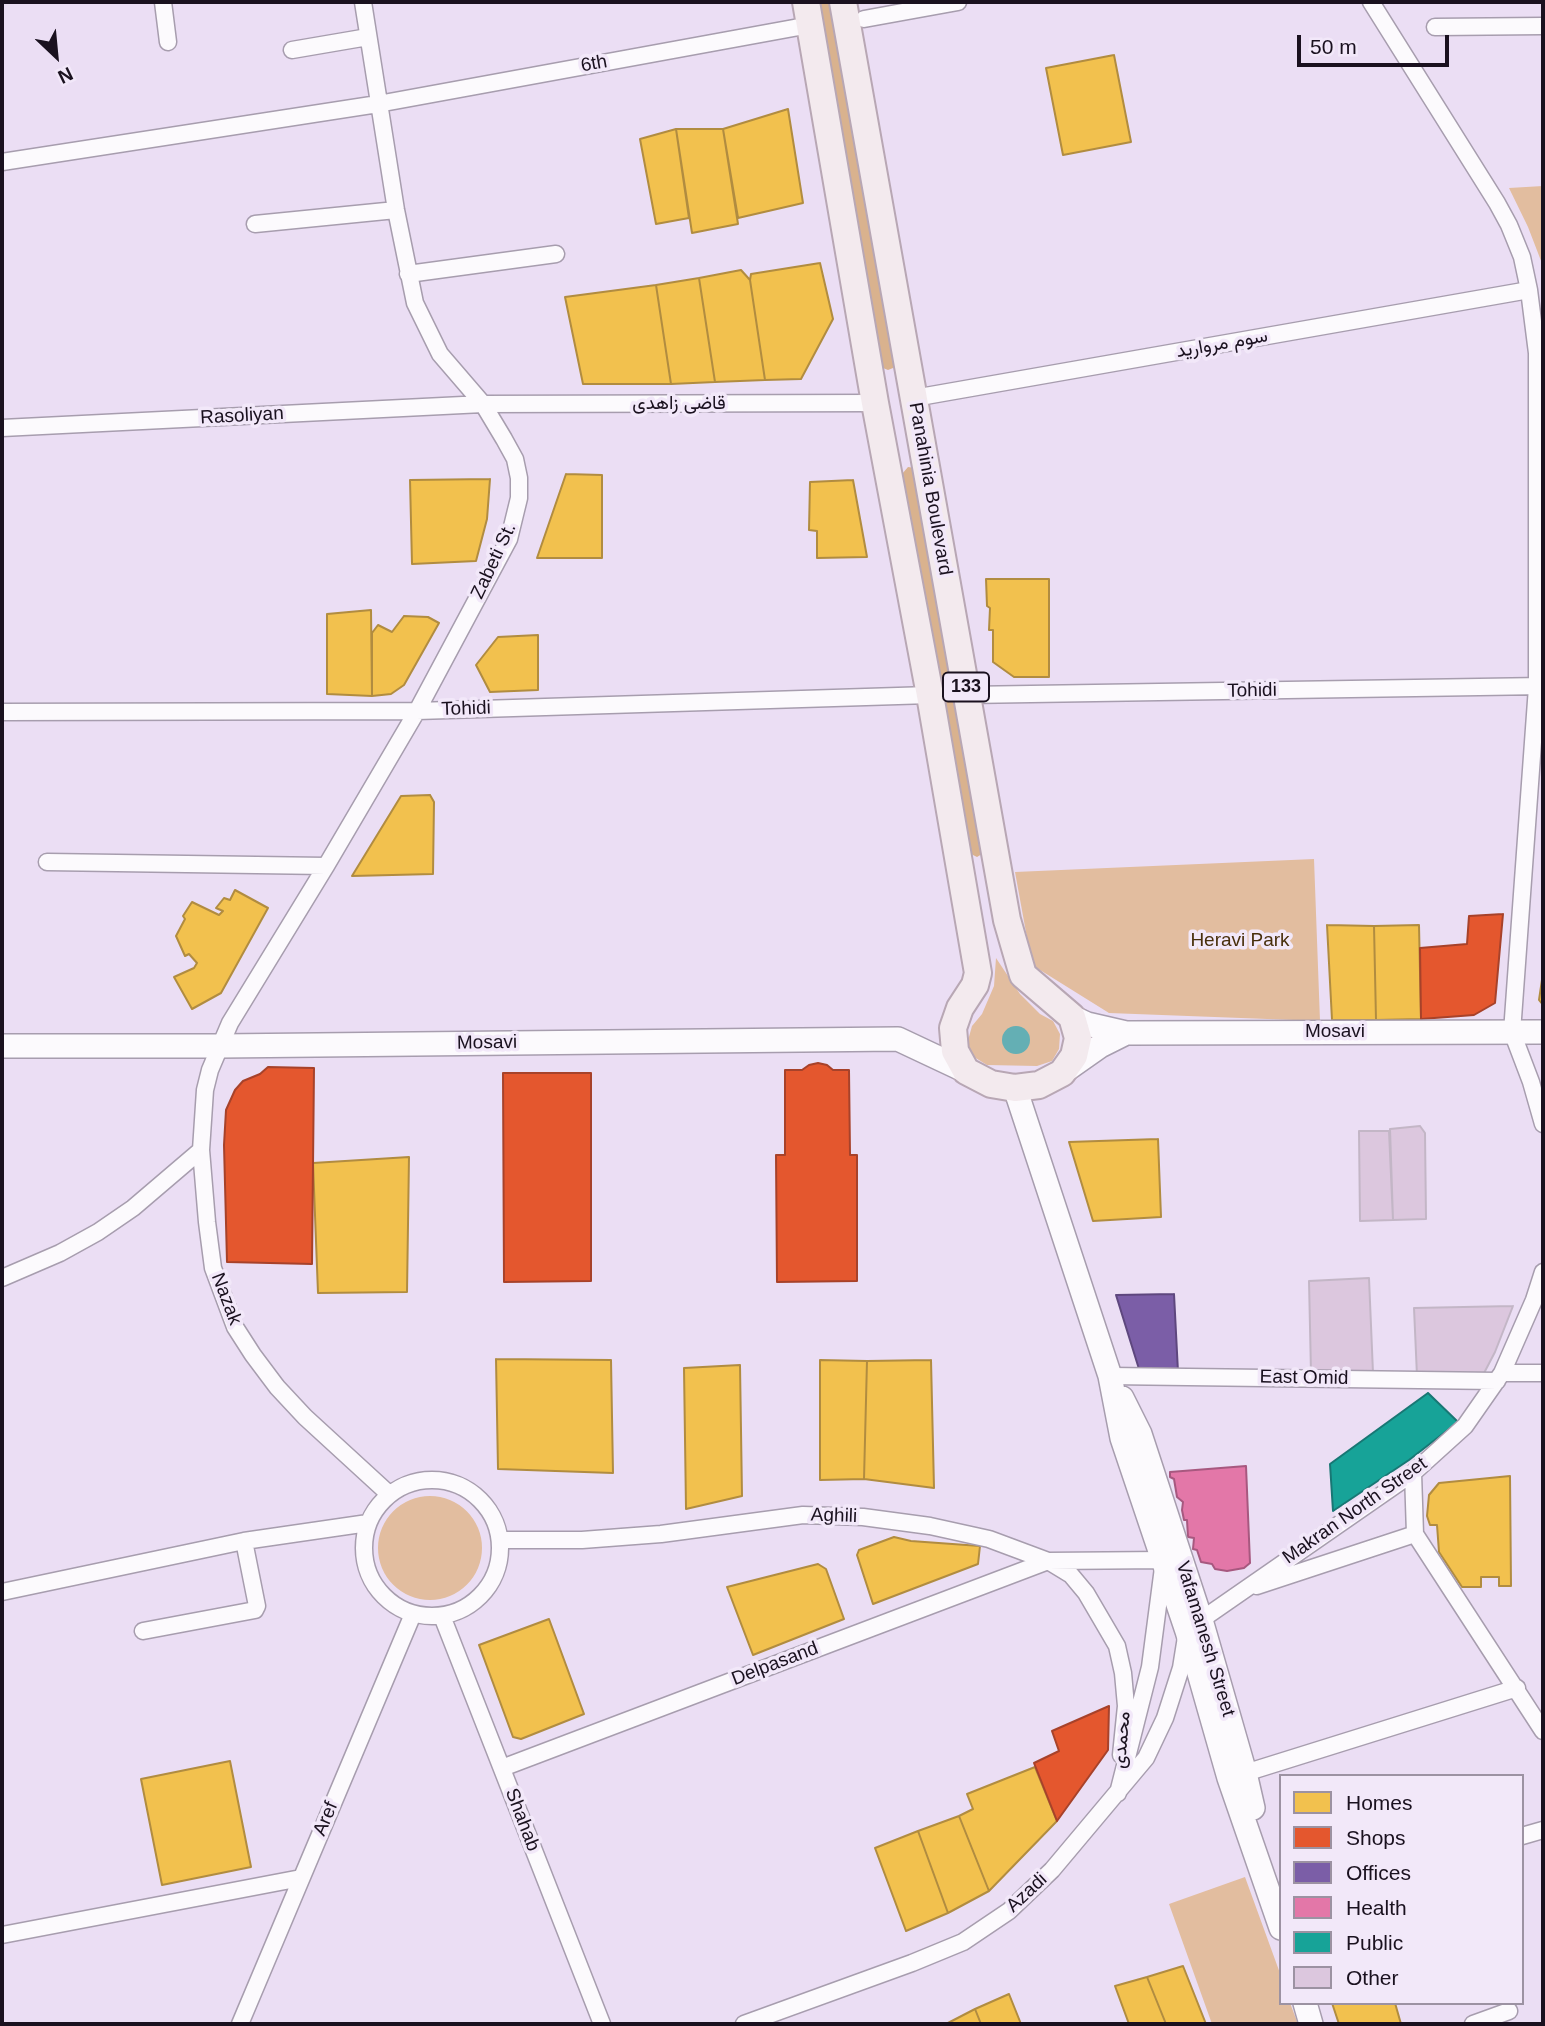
<!DOCTYPE html>
<html>
<head>
<meta charset="utf-8">
<style>
  body { margin:0 }
  #map { position:relative; width:1545px; height:2026px; overflow:hidden; background:#ebdef4; font-family:Arial,sans-serif }
  canvas { display:block }
  .frame { position:absolute; inset:0; border:4px solid #1a111f; pointer-events:none }
  .legend { position:absolute; left:1279px; top:1774px; width:245px; height:231px; box-sizing:border-box; background:#f2e8f9; border:2px solid #9c92a2; margin:0; padding:9px 12px; list-style:none; font-size:21px; color:#1a111f }
  .legend li { display:flex; align-items:center; gap:14px; height:35px }
  .legend b { width:35px; border:2px solid #9c92a2 }
  .north { position:absolute; left:21px; top:21px; width:70px; height:70px; -webkit-text-stroke:5px #f2e8f9; paint-order:stroke; rotate:154deg; font-size:19px; font-weight:700; line-height:28px; text-align:center; color:#1a111f }
  .north::after { content:''; display:block; margin:auto; width:24px; height:32px; background:#1a111f; clip-path:polygon(50% 0,100% 100%,50% 72%,0 100%) }
  .scale { position:absolute; left:1297px; top:35px; width:152px; height:32px; box-sizing:border-box; border:4px solid #1a111f; border-top:0; padding-left:9px; font-size:21px; line-height:24px; white-space:nowrap; color:#1a111f; -webkit-text-stroke:5px #f2e8f9; paint-order:stroke }
</style>
</head>
<body>
<div id="map">
<canvas width="1545" height="2026"></canvas>
<div class="frame"></div>
<ul class="legend">
<li><b style="height:19px;background:#f2c14e"></b>Homes</li>
<li><b style="height:19px;background:#e4572e"></b>Shops</li>
<li><b style="height:19px;background:#7b5ea7"></b>Offices</li>
<li><b style="height:19px;background:#e377a8"></b>Health</li>
<li><b style="height:19px;background:#17a398"></b>Public</li>
<li><b style="height:19px;background:#dcc7de"></b>Other</li>
</ul>
<div class="north">N</div>
<div class="scale">50 m</div>
</div>
<script>
const c = document.querySelector('canvas').getContext('2d');
c.lineJoin = 'round';
function fillPath(path, color) { c.fillStyle = color; c.fill(path, 'evenodd'); }
const poly = rows => new Path2D(rows.map(r => 'M' + r).join(''));
function stroke(path, color, width, dash) { c.strokeStyle = color; c.lineWidth = width; c.lineCap = dash ? 'butt' : 'round'; c.setLineDash(dash || []); c.stroke(path); }
function drawText(font, color, halo, rows, align = 'center') {
  c.font = font + ' Arial,Vazirmatn,sans-serif'; c.lineWidth = 7; c.setLineDash([]); c.textBaseline = 'middle'; c.strokeStyle = halo; c.fillStyle = color; for (const [text, x, y, turn = 0] of rows) {
    c.save(); c.translate(x, y); c.rotate((+turn || 0) * Math.PI / 180); c.textAlign = isNaN(turn) ? turn : align; if (halo) c.strokeText(text, 0, 0); c.fillText(text, 0, 0); c.restore();
  }
}
const green = poly([
  [1543,186,1543,266,1528,227,1509,188],
  [1314,859,1320,1021,1109,1013,1032,965,1015,872],
  [996,958,1020,994,1040,1014,1053,1021,1060,1034,1059,1049,1052,1061,1037,1066,987,1065,974,1057,967,1044,972,1026,982,1014,994,986],
  '378 1548a52 52 0 1 1 104 0a52 52 0 1 1-104 0Z',
  [1245,1877,1281,1976,1281,2003,1290,2003,1298,2024,1212,2024,1169,1904]
]);
const forest = poly([
  [819,2,830,2,894,363,893,368,888,370,883,368],
  [908,467,915,468,982,854,977,857,969,853,941,699,902,474]
]);
const water = poly([
  '1002 1040a14 14 0 1 1 28 0a14 14 0 1 1-28 0Z'
]);
const homes = poly([
  [1114,55,1131,142,1063,155,1046,68,1114,55],
  [788,109,803,203,738,218,723,129,788,109],
  [676,129,723,129,738,224,692,233,676,129],
  [676,129,689,218,656,224,640,139,676,129],
  [820,263,833,319,801,379,765,380,750,280,751,274,820,263],
  [741,270,750,280,765,380,715,382,699,278,741,270],
  [699,278,715,382,671,384,656,285,699,278],
  [656,285,671,384,583,384,565,297,656,285],
  [566,474,602,475,602,558,537,558,566,474],
  [490,479,487,519,476,561,412,564,410,480,490,479],
  [853,480,867,557,817,558,817,531,809,530,810,482,853,480],
  [986,579,1049,579,1049,677,1014,677,993,662,993,630,989,630,990,608,987,606,986,579],
  [371,610,372,696,327,694,327,614,371,610],
  [404,616,428,617,439,623,404,685,391,694,372,696,372,633,378,625,392,632,404,616],
  [538,635,538,690,490,692,476,665,498,637,538,635],
  [430,795,434,802,433,874,352,876,401,796,430,795],
  [235,890,268,908,221,993,192,1009,174,977,194,968,197,963,189,954,185,956,176,936,185,919,183,916,192,902,219,915,223,911,216,908,224,898,230,900,235,890],
  [1327,925,1374,926,1376,1020,1332,1020,1327,925],
  [1419,925,1421,1019,1376,1020,1374,926,1419,925],
  [1543,973,1543,1005,1539,1000,1543,973],
  [1158,1139,1161,1217,1093,1221,1069,1142,1158,1139],
  [409,1157,407,1292,318,1293,313,1163,409,1157],
  [496,1359,611,1360,613,1473,498,1469,496,1359],
  [820,1360,867,1361,864,1479,820,1480,820,1360],
  [931,1360,934,1488,864,1479,867,1361,931,1360],
  [740,1365,742,1496,686,1509,684,1368,740,1365],
  [1510,1476,1511,1586,1499,1586,1499,1577,1481,1577,1481,1587,1462,1587,1439,1552,1437,1525,1430,1525,1427,1516,1429,1495,1439,1483,1510,1476],
  [894,1537,911,1541,980,1546,978,1564,873,1604,857,1555,859,1550,894,1537],
  [818,1564,826,1569,844,1619,753,1655,727,1587,818,1564],
  [549,1619,584,1714,521,1739,513,1737,479,1645,549,1619],
  [230,1761,251,1867,162,1885,141,1779,230,1761],
  [1035,1767,1057,1821,989,1891,959,1816,973,1809,967,1794,1035,1767],
  [959,1816,989,1891,948,1913,918,1831,959,1816],
  [918,1831,948,1913,906,1931,875,1848,918,1831],
  [1183,1966,1206,2024,1166,2024,1147,1977,1183,1966],
  [1147,1977,1166,2024,1129,2024,1115,1986,1147,1977],
  [1009,1994,1021,2024,981,2024,975,2009,1009,1994],
  [1332,2003,1395,2003,1401,2024,1339,2024,1332,2003],
  [975,2009,981,2024,946,2024,975,2009]
]);
const shops = poly([
  [1503,914,1495,1003,1474,1015,1421,1019,1420,948,1467,944,1469,916,1503,914],
  [818,1063,827,1065,833,1070,849,1070,850,1155,857,1155,857,1281,777,1282,776,1155,785,1155,785,1070,802,1070,809,1065,818,1063],
  [268,1067,314,1068,312,1264,227,1262,224,1145,226,1110,235,1090,243,1081,260,1074,268,1067],
  [503,1073,591,1073,591,1281,504,1282,503,1073],
  [1109,1706,1108,1750,1057,1821,1034,1763,1059,1751,1052,1731,1109,1706]
]);
const offices = poly([
  [1174,1294,1178,1372,1139,1369,1116,1295,1174,1294]
]);
const health = poly([
  [1246,1466,1250,1563,1244,1568,1227,1571,1215,1569,1212,1564,1201,1562,1197,1550,1193,1549,1194,1538,1188,1537,1187,1520,1184,1520,1182,1510,1183,1502,1177,1497,1174,1479,1170,1477,1170,1472,1246,1466]
]);
const public = poly([
  [1428,1393,1458,1422,1409,1460,1333,1511,1330,1464,1428,1393]
]);
const building = poly([
  [1420,1126,1425,1133,1426,1219,1393,1220,1390,1129,1420,1126],
  [1359,1131,1389,1131,1393,1220,1360,1221,1359,1131],
  [1369,1278,1373,1373,1311,1373,1309,1281,1369,1278],
  [1513,1306,1495,1352,1483,1375,1417,1376,1414,1308,1513,1306]
]);
const street = poly([
  [163,2,168,42],
  [363,2,396,210,415,303,440,354,483,404,504,439,515,459,519,478,519,498,509,539,417,711,326,866,230,1023,210,1070,205,1090,201,1150,207,1222,213,1268,235,1327,253,1355,277,1387,305,1417,389,1494],
  [1371,2,1497,203,1509,225,1522,257,1529,290,1537,353,1537,687,1512,1032,1531,1082,1543,1124],
  [864,19,958,2],
  [1435,27,1543,26],
  [292,50,368,37],
  [2,162,378,104,810,25],
  [255,224,396,210],
  [408,274,556,254],
  [914,398,1529,290],
  [2,428,483,404,875,403],
  [967,695,1543,686],
  [2,712,417,711,930,695],
  [47,862,326,866],
  [2,1278,60,1253,98,1232,133,1208,201,1150],
  [1502,1373,1543,1373],
  [1110,1376,1497,1381],
  [1413,1473,1415,1534],
  '364 1548a68 68 0 1 1 136 0a68 68 0 1 1-136 0Z',
  [1415,1534,1543,1731],
  [500,1540,582,1540,661,1534,803,1515,863,1517,930,1526,989,1539,1048,1561,1164,1560,1150,1667,1118,1793],
  [1048,1561,1071,1575,1086,1593,1117,1646,1123,1673,1126,1706,1121,1755],
  [1257,1586,1415,1534],
  [2,1592,244,1541,368,1523],
  [442,1616,602,2024],
  [1201,1620,1413,1473,1465,1426,1502,1373,1534,1300,1543,1272],
  [143,1631,255,1610,257,1606,244,1541],
  [502,1768,1048,1561],
  [1245,1773,1517,1688],
  [1522,1836,1543,1830],
  [2,1935,301,1878],
  [240,2024,413,1614],
  [744,2024,912,1963,963,1942,1009,1911,1052,1870,1146,1758,1165,1718,1181,1668,1186,1637],
  [1473,2024,1509,2011]
]);
const secondary = poly([
  [1072,1017,1087,1024,1126,1033,1543,1032],
  [2,1046,220,1046,898,1039,966,1071],
  [1063,1072,1100,1046,1126,1033],
  [1015,1088,1110,1376,1122,1438,1187,1631,1229,1778,1281,1928],
  [1122,1398,1140,1434,1201,1620,1245,1773,1253,1808],
  [1305,2003,1311,2024]
]);
const primary = poly([
  [806,2,875,403,930,695,978,973,975,985,960,1008,953,1028,955,1051,966,1071,991,1084,1015,1088,1039,1085,1062,1073,1074,1056,1078,1038,1072,1017,1023,975,1007,920,843,2]
]);
const shields = [
  [966,687,46]
];
const shieldNames = [
  ["133",966,687]
];
const streetNames = [
  ["6th",594,64,-10],
  ["سوم مروارید",1222,344,-10],
  ["قاضی زاهدی",679,404],
  ["Rasoliyan",242,416,-3],
  ["Panahinia Boulevard",930,489,80],
  ["Zabeti St.",494,561,-65],
  ["Tohidi",1252,691,-1],
  ["Tohidi",466,709,-2],
  ["Mosavi",1335,1032],
  ["Mosavi",487,1043,-1],
  ["Nazak",226,1299,69],
  ["East Omid",1304,1378,1],
  ["Makran North Street",1355,1511,-35],
  ["Aghili",834,1516,2],
  ["Vafamanesh Street",1205,1639,73],
  ["Delpasand",775,1664,-21],
  ["محمدی",1122,1740,-85],
  ["Aref",326,1819,-67],
  ["Shahab",522,1820,69],
  ["Azadi",1027,1893,-43]
];
const parkNames = [
  ["Heravi Park",1240,941]
];
fillPath(green, '#e2bd9f');
fillPath(forest, '#d9b28e');
fillPath(water, '#64afb4');
fillPath(homes, '#f2c14e');
stroke(homes, '#b18c40', 2);
fillPath(shops, '#e4572e');
stroke(shops, '#a7422a', 2);
fillPath(offices, '#7b5ea7');
stroke(offices, '#5e477e', 2);
fillPath(health, '#e377a8');
stroke(health, '#a7587f', 2);
fillPath(public, '#17a398');
stroke(public, '#187774', 2);
fillPath(building, '#dcc7de');
stroke(building, '#c3b6c6', 2);
stroke(street, '#a79dae', 19);
stroke(secondary, '#a79dae', 26);
stroke(primary, '#b8a7b4', 30);
stroke(street, '#fcfafd', 16);
stroke(secondary, '#fcfafd', 23);
stroke(primary, '#f3eaee', 26);
for (const [x, y, w] of shields) { const box = new Path2D(); box.roundRect(x - w / 2, y - 14.5, w, 29, 5); c.fillStyle = '#f2e8f9'; c.fill(box); stroke(box, '#1a111f', 2); }
drawText('bold 18px', '#1a111f', null, shieldNames);
drawText('19px', '#1a111f', '#f2e8f9', streetNames);
drawText('19px', '#482f0c', '#f2e8f9', parkNames);
</script>
</body>
</html>
